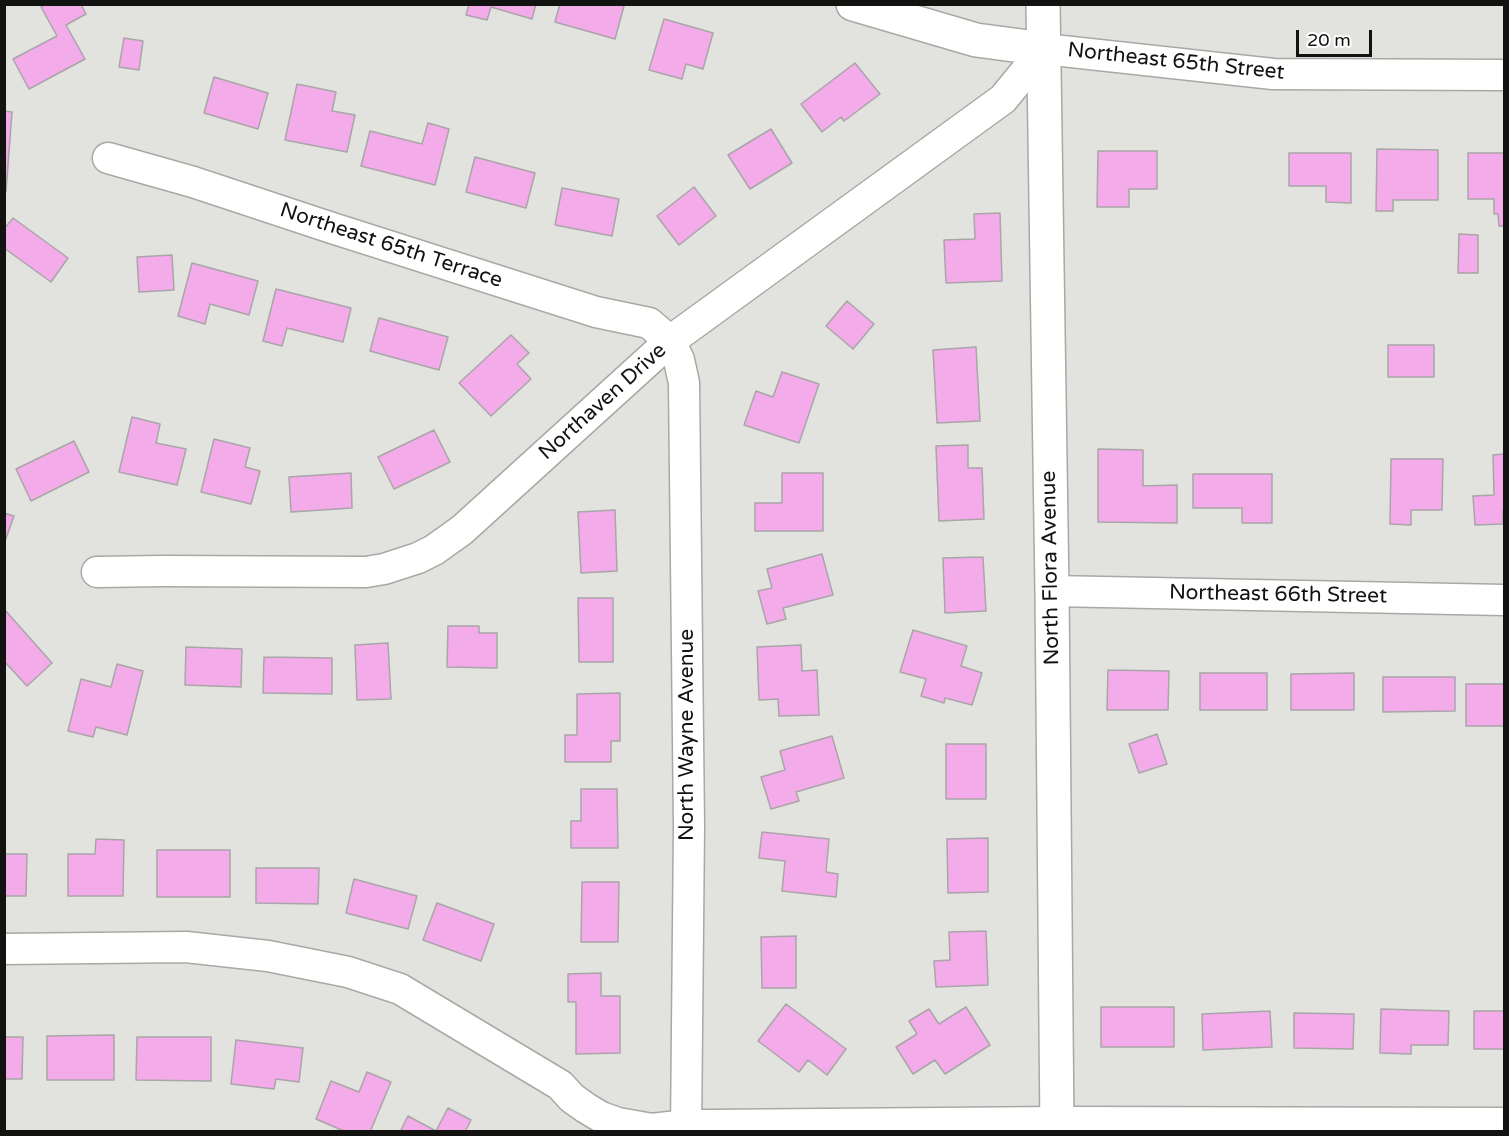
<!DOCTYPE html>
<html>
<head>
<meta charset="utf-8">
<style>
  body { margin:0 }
  #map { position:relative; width:1509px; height:1136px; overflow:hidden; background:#e2e2de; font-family:"Varela Round",sans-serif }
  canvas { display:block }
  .frame { position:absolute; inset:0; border:6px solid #121211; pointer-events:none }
  .scale { position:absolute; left:1296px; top:30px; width:76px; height:27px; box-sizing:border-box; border:3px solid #121211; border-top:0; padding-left:8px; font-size:18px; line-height:21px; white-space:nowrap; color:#121211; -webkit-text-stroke:4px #fff; paint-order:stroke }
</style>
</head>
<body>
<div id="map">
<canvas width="1509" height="1136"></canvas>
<div class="frame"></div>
<div class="scale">20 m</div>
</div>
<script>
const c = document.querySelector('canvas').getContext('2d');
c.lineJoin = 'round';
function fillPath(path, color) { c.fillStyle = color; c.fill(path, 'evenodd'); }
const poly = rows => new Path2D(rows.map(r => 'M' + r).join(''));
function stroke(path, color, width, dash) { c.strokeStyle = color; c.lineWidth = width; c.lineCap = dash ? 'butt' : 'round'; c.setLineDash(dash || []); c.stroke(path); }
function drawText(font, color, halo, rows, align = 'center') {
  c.font = font + ' "Varela Round",sans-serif'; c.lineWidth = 5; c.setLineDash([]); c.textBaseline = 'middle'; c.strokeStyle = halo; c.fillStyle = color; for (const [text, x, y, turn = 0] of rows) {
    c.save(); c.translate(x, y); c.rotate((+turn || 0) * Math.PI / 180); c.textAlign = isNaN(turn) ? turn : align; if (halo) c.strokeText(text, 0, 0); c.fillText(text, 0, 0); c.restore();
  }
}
const building = poly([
  [46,4,81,4,86,14,66,25,85,59,29,89,13,59,57,36,41,7,46,4],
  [469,4,536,4,532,19,491,7,487,20,466,15,469,4],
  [560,4,619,4,624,6,615,39,555,22,560,4],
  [664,19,713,33,703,69,686,64,682,79,649,70,664,19],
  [124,38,143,41,139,70,119,67,124,38],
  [855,63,880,94,844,121,841,117,822,132,801,104,855,63],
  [214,77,268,93,258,129,204,113,214,77],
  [297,84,336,92,332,111,355,115,347,152,285,140,297,84],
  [4,111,12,112,6,192,4,192,4,111],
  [428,123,449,129,435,185,361,166,370,131,422,144,428,123],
  [771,129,792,163,750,189,728,155,771,129],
  [1377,149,1438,150,1438,200,1393,200,1393,211,1376,211,1377,149],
  [1098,151,1157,151,1157,189,1129,189,1129,207,1097,207,1098,151],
  [1289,153,1351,153,1351,203,1326,202,1326,186,1289,186,1289,153],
  [1468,153,1504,153,1504,226,1499,226,1498,214,1494,214,1494,199,1468,199,1468,153],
  [475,157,535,173,526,208,466,192,475,157],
  [694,187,716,216,679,245,657,216,694,187],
  [562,188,619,199,612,236,555,225,562,188],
  [1000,213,1002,281,946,283,944,240,975,239,974,214,1000,213],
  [13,218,68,258,51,282,4,248,4,229,13,218],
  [1459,234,1478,235,1478,273,1458,273,1459,234],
  [172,255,174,290,139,292,137,257,172,255],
  [192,263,258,281,249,315,210,304,205,324,178,316,192,263],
  [276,289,351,308,343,342,287,328,282,346,263,341,276,289],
  [847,301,874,324,853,349,826,326,847,301],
  [379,318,448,337,439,370,370,351,379,318],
  [511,335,529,353,517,364,531,379,491,416,459,383,511,335],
  [1388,345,1434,345,1434,377,1388,377,1388,345],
  [976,347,980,421,937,423,933,350,976,347],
  [782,372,819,384,799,443,744,425,756,391,773,397,782,372],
  [132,417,160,424,156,443,186,449,177,485,119,472,132,417],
  [434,430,450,462,394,489,378,457,434,430],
  [214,439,250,448,245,467,260,471,251,504,201,492,214,439],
  [74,441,89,472,31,501,16,469,74,441],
  [968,445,968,468,982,468,984,519,939,521,936,446,968,445],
  [1098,449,1143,450,1143,486,1177,485,1177,523,1098,522,1098,449],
  [1504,454,1504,511,1503,511,1503,524,1475,525,1473,496,1494,495,1493,455,1504,454],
  [1391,459,1443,459,1442,510,1411,510,1411,525,1390,524,1391,459],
  [351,473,352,508,291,512,289,477,351,473],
  [782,473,823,473,823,531,755,531,755,503,782,503,782,473],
  [1193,474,1272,474,1272,523,1242,523,1242,508,1193,508,1193,474],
  [615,510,617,571,581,573,578,512,615,510],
  [4,513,14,516,4,544,4,513],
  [822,554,833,595,783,608,786,619,767,624,758,591,772,588,767,569,822,554],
  [983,557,986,611,945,613,943,558,983,557],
  [578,598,613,598,613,662,579,662,578,598],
  [4,609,52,663,27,686,4,661,4,609],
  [448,626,479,626,479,633,497,633,497,668,447,667,448,626],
  [913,630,967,646,961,666,982,673,972,705,945,698,944,703,921,696,926,679,900,672,913,630],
  [388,643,391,699,357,700,355,645,388,643],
  [801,645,802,671,817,670,819,715,779,716,778,699,759,700,757,647,801,645],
  [186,647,242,649,241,687,185,685,186,647],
  [264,657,332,658,332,694,263,693,264,657],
  [117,664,143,671,127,735,96,727,93,737,68,731,81,679,111,687,117,664],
  [1108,670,1169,671,1168,710,1107,710,1108,670],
  [1200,673,1267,673,1267,710,1200,710,1200,673],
  [1354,673,1354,710,1291,710,1291,674,1354,673],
  [1383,677,1455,677,1455,711,1383,712,1383,677],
  [1466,684,1504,684,1504,726,1466,726,1466,684],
  [620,693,620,741,611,741,611,762,565,762,565,735,577,735,577,694,620,693],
  [1157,734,1167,764,1139,773,1129,744,1157,734],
  [832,736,844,778,796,792,799,801,771,809,761,777,785,770,780,751,832,736],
  [946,744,986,744,986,799,946,799,946,744],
  [581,789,617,789,618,848,571,848,571,821,581,821,581,789],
  [762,832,829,839,826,872,838,874,836,897,782,891,785,861,759,858,762,832],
  [988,838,988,892,948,893,947,839,988,838],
  [96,839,124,840,123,896,68,896,68,854,95,854,96,839],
  [157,850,230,850,230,897,157,897,157,850],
  [4,854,27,854,26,896,4,896,4,854],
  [256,868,319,868,318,904,256,903,256,868],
  [354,879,417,896,408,929,346,913,354,879],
  [582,882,619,882,618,942,581,942,582,882],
  [437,903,494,924,481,961,423,940,437,903],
  [986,931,988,985,936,987,934,961,950,960,949,932,986,931],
  [796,936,796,988,762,988,761,937,796,936],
  [601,973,601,996,620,996,620,1053,576,1054,576,1002,568,1002,568,974,601,973],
  [786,1004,846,1049,827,1075,808,1060,799,1072,758,1041,786,1004],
  [966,1007,990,1045,945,1074,935,1060,913,1074,896,1047,917,1034,909,1021,929,1009,939,1024,966,1007],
  [1101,1007,1174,1007,1174,1047,1101,1047,1101,1007],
  [1381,1009,1449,1011,1448,1045,1411,1045,1411,1054,1380,1053,1381,1009],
  [1270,1011,1272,1047,1203,1050,1202,1014,1270,1011],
  [1474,1011,1504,1011,1504,1049,1474,1049,1474,1011],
  [1294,1013,1354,1014,1353,1049,1294,1048,1294,1013],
  [114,1035,114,1080,47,1080,47,1036,114,1035],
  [4,1037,23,1037,22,1079,4,1079,4,1037],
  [137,1037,211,1037,211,1081,136,1080,137,1037],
  [236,1040,303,1048,299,1082,276,1079,274,1089,231,1084,236,1040],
  [367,1072,391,1082,370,1132,346,1132,316,1119,331,1081,359,1092,367,1072],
  [448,1108,471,1120,465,1132,400,1132,408,1116,436,1131,448,1108]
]);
const minor = poly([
  [108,158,193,182,332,228,596,312,649,323,670,341,679,360,684,383,689,826,686,1132],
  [97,572,162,571,366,572,384,569,418,558,434,550,462,530,670,341,1003,99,1044,49,1273,74,1504,75],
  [1052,591,1504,600],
  [4,949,186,947,268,956,348,972,400,989,560,1085,572,1098,586,1108,601,1117,618,1123,652,1129,686,1125,710,1125,1057,1122,1504,1123]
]);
const tertiary = poly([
  [853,4,976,40,1044,49],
  [1043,4,1052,591,1057,1132]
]);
const streetNames = [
  ["Northeast 65th Street",1176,62,6],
  ["Northeast 65th Terrace",391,246,18],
  ["Northaven Drive",603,402,-42],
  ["North Flora Avenue",1051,568,-91],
  ["Northeast 66th Street",1278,595,1],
  ["North Wayne Avenue",687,735,-90]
];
fillPath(building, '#f4abea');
stroke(building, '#a9a5a8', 1.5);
stroke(minor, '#a9a8a5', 33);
stroke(tertiary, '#a9a8a5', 36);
stroke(minor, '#fff', 30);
stroke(tertiary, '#fff', 33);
drawText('21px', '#121211', '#fff', streetNames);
</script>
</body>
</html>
